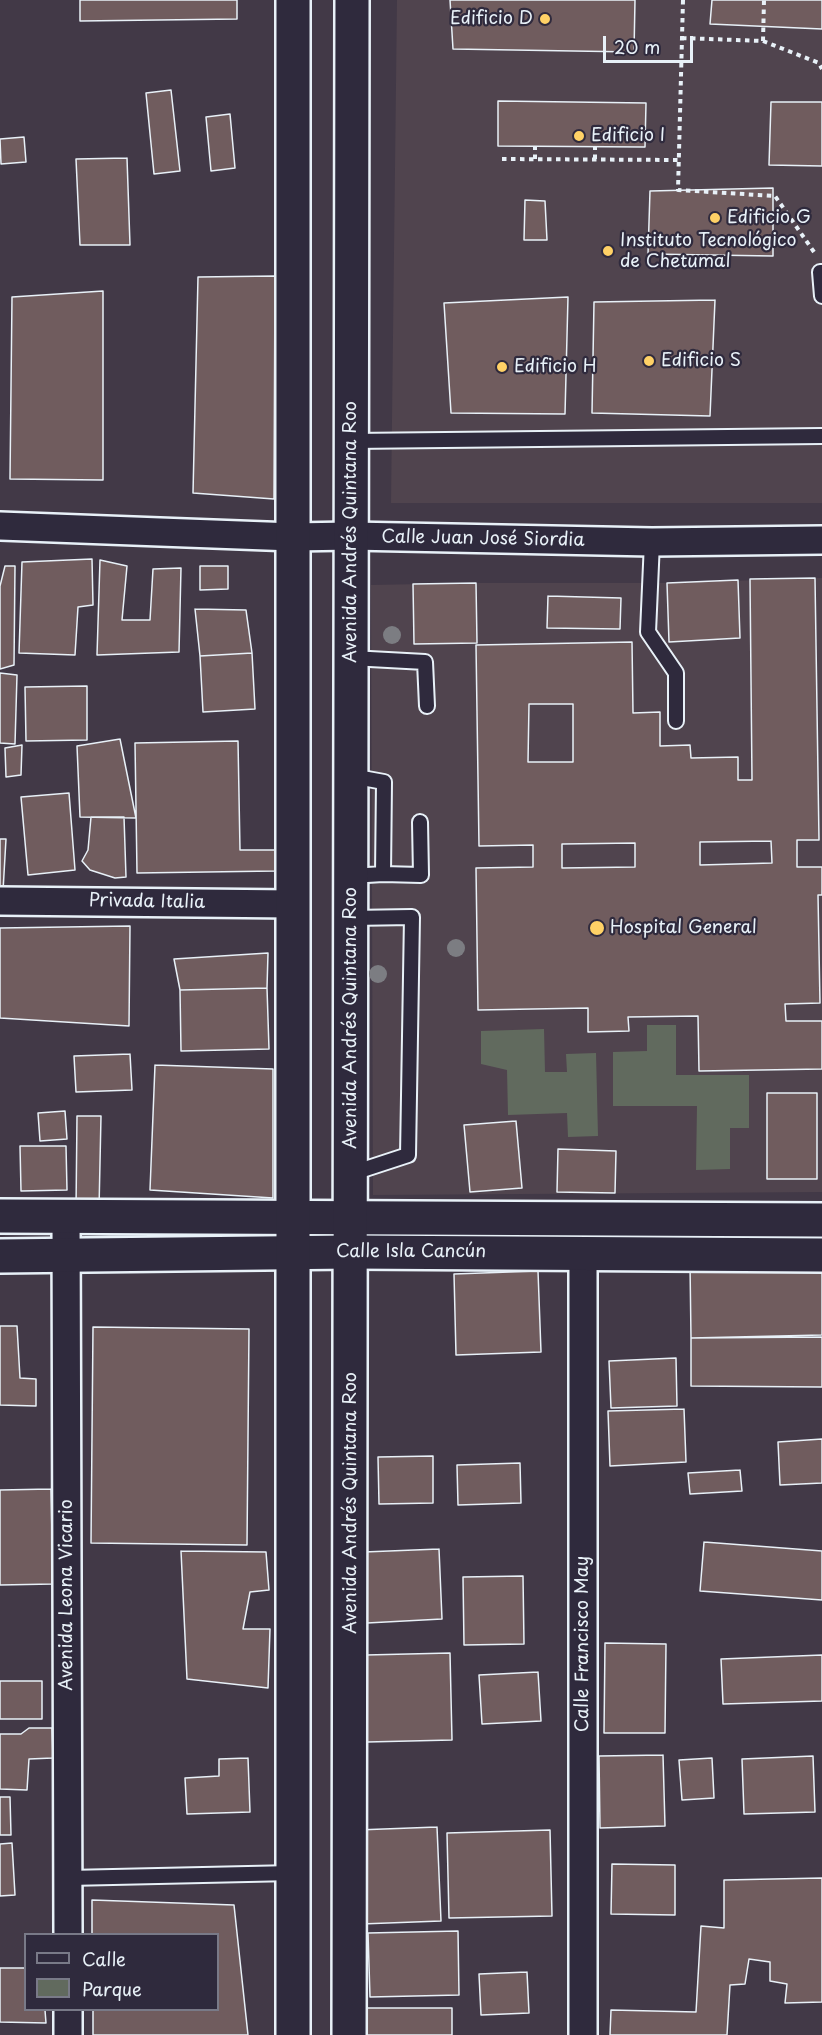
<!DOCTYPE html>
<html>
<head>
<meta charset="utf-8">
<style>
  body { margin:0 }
  #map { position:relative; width:822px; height:2035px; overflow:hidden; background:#423947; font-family:"Playpen Sans",sans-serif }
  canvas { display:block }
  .legend { position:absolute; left:24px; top:1933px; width:195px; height:78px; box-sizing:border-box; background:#2f2a3d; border:2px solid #797a88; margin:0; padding:8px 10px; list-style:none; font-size:18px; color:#e8f1f8 }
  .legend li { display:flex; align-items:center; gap:12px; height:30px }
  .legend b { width:30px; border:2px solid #797a88 }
  .scale { position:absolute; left:603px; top:36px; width:90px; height:27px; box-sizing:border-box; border:3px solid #e8f1f8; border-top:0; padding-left:8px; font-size:18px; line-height:21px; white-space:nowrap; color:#e8f1f8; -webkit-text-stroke:4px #2f2a3d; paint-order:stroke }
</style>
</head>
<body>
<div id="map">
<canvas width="822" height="2035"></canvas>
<ul class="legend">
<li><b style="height:8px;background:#2f2a3d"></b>Calle</li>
<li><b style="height:16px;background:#616a5e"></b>Parque</li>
</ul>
<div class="scale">20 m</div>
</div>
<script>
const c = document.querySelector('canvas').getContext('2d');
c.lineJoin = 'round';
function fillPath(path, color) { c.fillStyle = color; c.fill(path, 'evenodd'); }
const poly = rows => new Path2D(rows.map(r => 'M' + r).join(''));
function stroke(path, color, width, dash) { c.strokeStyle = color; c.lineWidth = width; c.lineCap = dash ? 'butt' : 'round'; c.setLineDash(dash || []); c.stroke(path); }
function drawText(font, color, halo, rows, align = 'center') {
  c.font = font + ' "Playpen Sans",sans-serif'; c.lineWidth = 4.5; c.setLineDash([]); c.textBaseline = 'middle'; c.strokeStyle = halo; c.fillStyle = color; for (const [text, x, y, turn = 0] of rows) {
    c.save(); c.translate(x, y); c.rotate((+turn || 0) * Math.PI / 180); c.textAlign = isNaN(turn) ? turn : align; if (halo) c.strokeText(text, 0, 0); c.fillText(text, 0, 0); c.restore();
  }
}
const built = poly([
  [397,0,822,0,822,503,391,503],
  [822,578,822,1192,373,1195,371,585,476,583,667,583]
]);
const green = poly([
  [647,1025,676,1025,676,1075,749,1075,749,1128,730,1128,730,1169,696,1170,697,1106,613,1106,613,1052,647,1051],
  [544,1029,545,1072,567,1072,566,1054,596,1053,598,1136,568,1137,567,1113,508,1115,507,1070,481,1064,481,1031]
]);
const building = poly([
  [80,0,237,0,237,19,80,21,80,0],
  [450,0,635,0,634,52,453,49,450,0],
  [712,0,822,0,822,29,710,24,712,0],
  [171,90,180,171,154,174,146,93,171,90],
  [498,101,646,103,645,147,498,146,498,101],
  [771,102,822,102,822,166,769,165,771,102],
  [230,114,235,168,211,171,206,117,230,114],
  [24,137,26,162,1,164,0,139,24,137],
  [127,158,130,245,80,245,76,159,127,158],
  [773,188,773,256,648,254,650,191,773,188],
  [525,200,545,201,547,240,524,240,525,200],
  [275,276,274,499,193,493,198,277,275,276],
  [103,291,103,480,10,479,12,297,103,291],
  [568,297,565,414,451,413,444,303,568,297],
  [715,300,710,416,592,413,594,302,715,300],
  [92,559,93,605,78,607,75,655,19,653,22,562,92,559],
  [100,560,127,566,122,620,150,620,153,569,181,568,179,652,97,655,100,560],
  [5,566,15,566,14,665,0,669,0,586,5,566],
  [200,566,228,566,228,589,200,590,200,566],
  [815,578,819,840,797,840,797,867,822,867,822,895,818,895,820,1003,785,1004,786,1021,822,1021,822,1069,699,1071,698,1016,628,1017,629,1031,588,1032,588,1008,478,1010,476,868,533,867,533,845,479,846,476,645,632,642,633,713,660,712,660,746,690,745,691,758,738,757,738,780,752,780,750,579,815,578],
  [529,704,573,704,573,762,528,762,529,704],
  [771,841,772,863,700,865,700,842,771,841],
  [635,843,635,867,562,868,562,844,635,843],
  [738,580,740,638,669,642,667,583,738,580],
  [476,583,477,643,414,644,413,584,476,583],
  [548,596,621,598,620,629,547,628,548,596],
  [195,609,246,610,252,653,200,656,195,609],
  [252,653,255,709,203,712,200,656,252,653],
  [0,673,17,675,15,744,0,743,0,673],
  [87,686,87,740,26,741,25,687,87,686],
  [120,739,136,818,80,817,77,746,120,739],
  [238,741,240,850,275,850,275,871,137,873,135,743,238,741],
  [22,745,21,775,6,777,5,748,22,745],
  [69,793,75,870,28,875,21,797,69,793],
  [91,817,124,817,126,877,115,878,90,870,82,861,88,850,91,817],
  [0,839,6,839,3,891,0,892,0,839],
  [130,926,129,1026,0,1018,0,928,130,926],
  [268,953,267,988,180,990,174,959,268,953],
  [267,988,269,1049,181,1051,180,990,267,988],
  [130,1054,132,1090,76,1092,74,1056,130,1054],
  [155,1065,273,1069,273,1198,150,1190,155,1065],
  [767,1093,817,1093,817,1179,767,1179,767,1093],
  [65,1111,67,1139,40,1141,38,1113,65,1111],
  [77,1116,101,1116,99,1209,76,1209,77,1116],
  [516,1121,522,1188,470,1192,464,1125,516,1121],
  [20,1146,66,1146,67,1190,21,1191,20,1146],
  [558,1149,616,1151,615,1193,557,1192,558,1149],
  [822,1261,822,1335,691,1338,690,1264,822,1261],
  [538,1271,541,1352,456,1355,454,1274,538,1271],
  [0,1326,17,1326,20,1378,36,1379,36,1406,0,1405,0,1326],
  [93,1327,249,1329,247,1545,91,1543,93,1327],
  [822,1337,822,1387,691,1386,691,1338,822,1337],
  [676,1358,677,1406,611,1408,609,1361,676,1358],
  [684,1409,686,1462,610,1466,608,1411,684,1409],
  [822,1439,822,1483,780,1485,778,1442,822,1439],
  [433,1456,433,1503,379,1504,378,1457,433,1456],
  [520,1463,521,1503,458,1505,457,1465,520,1463],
  [740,1470,742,1491,690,1494,688,1473,740,1470],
  [51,1489,53,1584,0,1585,0,1490,51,1489],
  [704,1542,822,1551,822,1600,700,1591,704,1542],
  [439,1549,442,1619,367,1623,364,1552,439,1549],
  [181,1551,266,1552,269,1590,250,1592,243,1629,270,1629,268,1688,187,1679,181,1551],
  [523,1576,524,1644,464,1645,463,1577,523,1576],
  [605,1643,666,1644,665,1733,604,1733,605,1643],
  [450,1653,452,1740,367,1742,366,1655,450,1653],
  [822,1655,822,1701,723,1704,721,1659,822,1655],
  [538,1672,541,1721,482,1724,479,1675,538,1672],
  [0,1681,42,1681,42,1719,0,1719,0,1681],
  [29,1728,52,1728,53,1758,29,1759,27,1790,0,1789,0,1734,21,1734,29,1728],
  [663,1755,665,1826,600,1828,599,1756,663,1755],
  [813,1756,815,1812,744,1814,742,1759,813,1756],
  [248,1758,250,1812,187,1814,185,1778,219,1776,219,1759,248,1758],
  [712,1758,714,1798,682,1800,679,1760,712,1758],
  [0,1797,10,1797,11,1835,0,1835,0,1797],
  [437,1827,441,1921,361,1924,357,1830,437,1827],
  [550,1830,552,1916,449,1918,447,1833,550,1830],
  [12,1843,15,1895,0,1896,0,1844,12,1843],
  [612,1864,675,1865,675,1915,611,1914,612,1864],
  [822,1878,822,2002,785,2003,787,1984,770,1981,770,1962,749,1959,745,1984,730,1985,727,2035,610,2035,611,2010,696,2012,701,1926,724,1928,724,1880,822,1878],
  [92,1900,234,1905,248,2035,93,2035,93,2010,218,2010,218,1934,92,1934,92,1900],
  [458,1931,459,1995,370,1997,368,1933,458,1931],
  [0,1968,26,1968,26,2010,45,2010,46,2023,0,2022,0,1968],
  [527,1972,529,2013,481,2015,479,1974,527,1972],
  [363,2008,452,2008,452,2035,362,2035,363,2008]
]);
const path = poly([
  [683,0,678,190,775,196,814,252],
  [682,38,763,41,819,63,822,69],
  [763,41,764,0],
  [502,159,678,160],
  [535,159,535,147],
  [595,159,595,147]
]);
const service = poly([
  [822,272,820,272,822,296],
  [351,441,822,436],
  [652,542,648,632,676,673,676,721],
  [351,658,425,662,427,706],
  [351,776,384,782,383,874],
  [351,876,383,874,421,875,420,822],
  [350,1174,408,1155,412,917,351,918],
  [68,1878,293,1873]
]);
const minor = poly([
  [0,526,293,537,351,536,652,542,822,540],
  [0,901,293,904],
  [66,1216,68,1934],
  [68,2035,68,2010],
  [583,2035,583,1253]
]);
const tertiary = poly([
  [0,1216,822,1220],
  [0,1256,351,1252,822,1255]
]);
const secondary = poly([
  [293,2035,293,0],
  [349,2035,352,0]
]);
const trees = [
  [392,635],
  [456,948],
  [378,974]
];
const markers = [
  [545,19,6,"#ffd166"],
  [579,136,6,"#ffd166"],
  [715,218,6,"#ffd166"],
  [608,251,6,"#ffd166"],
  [649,361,6,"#ffd166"],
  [502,367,6,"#ffd166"],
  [597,928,8,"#ffd166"]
];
const poiNames = [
  ["Edificio D",533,19,"right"],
  ["Edificio I",591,136],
  ["Edificio G",727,218],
  ["Instituto Tecnológico",620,241],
  ["de Chetumal",620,262],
  ["Edificio S",661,361],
  ["Edificio H",514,367],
  ["Hospital General",610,928]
];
const streetNames = [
  ["Avenida Andrés Quintana Roo",351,532,-90],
  ["Calle Juan José Siordia",483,539,1],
  ["Privada Italia",147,902,1],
  ["Avenida Andrés Quintana Roo",351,1018,-90],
  ["Calle Isla Cancún",411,1252],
  ["Avenida Andrés Quintana Roo",351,1503,-90],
  ["Avenida Leona Vicario",67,1595,-90],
  ["Calle Francisco May",583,1644,-90]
];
fillPath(built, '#50444e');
fillPath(green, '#616a5e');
fillPath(building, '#705c5e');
stroke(building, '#e8f1f8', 1.5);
stroke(service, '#e8f1f8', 18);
stroke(minor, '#e8f1f8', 32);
stroke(tertiary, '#e8f1f8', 38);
stroke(secondary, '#e8f1f8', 38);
stroke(path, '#e8f1f8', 4, [4.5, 4.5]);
stroke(service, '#2f2a3d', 14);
stroke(minor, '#2f2a3d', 27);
stroke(tertiary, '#2f2a3d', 33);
stroke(secondary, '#2f2a3d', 33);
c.fillStyle = '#7c7d82';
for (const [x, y] of trees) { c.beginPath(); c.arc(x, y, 9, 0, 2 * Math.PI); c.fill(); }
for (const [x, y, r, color] of markers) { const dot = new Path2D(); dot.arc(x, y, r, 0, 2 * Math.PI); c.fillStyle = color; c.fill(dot); stroke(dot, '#2f2a3d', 2); }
drawText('18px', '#e8f1f8', '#2f2a3d', poiNames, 'left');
drawText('18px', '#e8f1f8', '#2f2a3d', streetNames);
</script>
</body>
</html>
